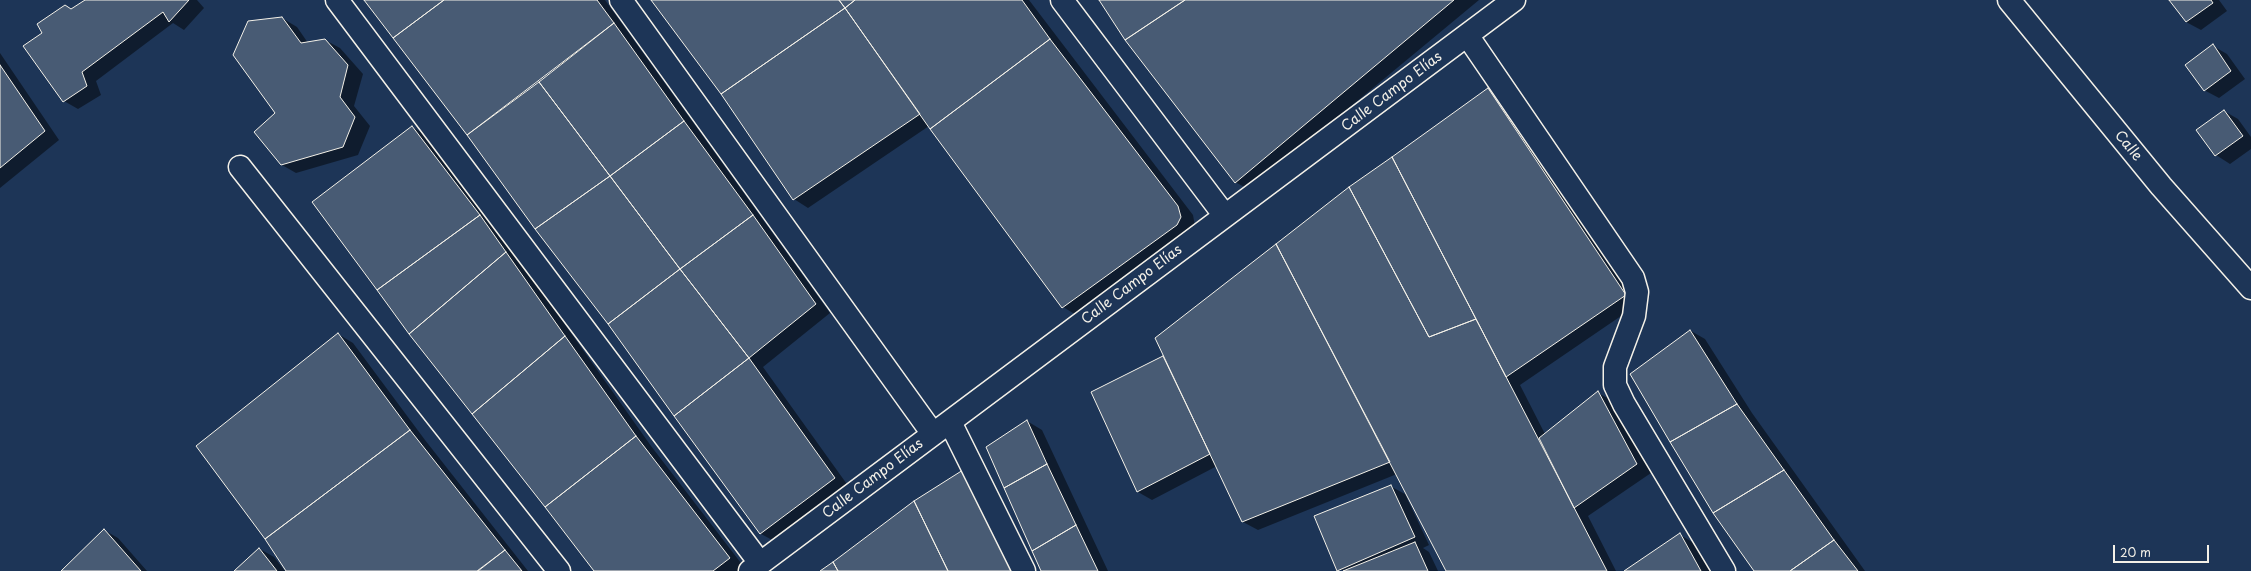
<!DOCTYPE html>
<html>
<head>
<meta charset="utf-8">
<style>
  body { margin:0 }
  #map { position:relative; width:2251px; height:571px; overflow:hidden; background:#1d3557; font-family:"Playpen Sans",sans-serif }
  canvas { display:block }
  .scale { position:absolute; left:2113px; top:545px; width:96px; height:18px; box-sizing:border-box; border:2px solid #f4f1e8; border-top:0; padding-left:5px; font-size:12px; line-height:14px; white-space:nowrap; color:#f4f1e8; -webkit-text-stroke:3px #1d3557; paint-order:stroke }
</style>
</head>
<body>
<div id="map">
<canvas width="2251" height="571"></canvas>
<div class="scale">20 m</div>
</div>
<script>
const c = document.querySelector('canvas').getContext('2d');
c.lineJoin = 'round';
function fillPath(path, color) { c.fillStyle = color; c.fill(path, 'evenodd'); }
const poly = rows => new Path2D(rows.map(r => 'M' + r).join(''));
function stroke(path, color, width, dash) { c.strokeStyle = color; c.lineWidth = width; c.lineCap = dash ? 'butt' : 'round'; c.setLineDash(dash || []); c.stroke(path); }
function drawText(font, color, halo, rows, align = 'center') {
  c.font = font + ' "Playpen Sans",sans-serif'; c.lineWidth = 3; c.setLineDash([]); c.textBaseline = 'middle'; c.strokeStyle = halo; c.fillStyle = color; for (const [text, x, y, turn = 0] of rows) {
    c.save(); c.translate(x, y); c.rotate((+turn || 0) * Math.PI / 180); c.textAlign = isNaN(turn) ? turn : align; if (halo) c.strokeText(text, 0, 0); c.fillText(text, 0, 0); c.restore();
  }
}
const shadow = poly([
  [86,0,197,0,204,8,184,30,173,23,96,81,101,95,78,109,64,101,43,33],
  [366,0,605,0,830,313,763,367,849,487,776,542,761,534,609,324],
  [557,65,558,67,524,94,523,92],
  [653,0,1029,0,1193,215,1195,226,1078,316,1063,307,929,126,808,208,794,199,722,93],
  [1100,0,1479,0,1250,190,1235,182],
  [2171,0,2219,0,2227,11,2201,30,2186,22],
  [282,18,297,27,308,43,325,40,340,48,363,74,354,106,370,126,358,155,296,173,282,165,276,113],
  [2213,46,2227,54,2245,79,2219,98,2204,90],
  [0,53,59,140,0,188],
  [1488,89,1503,97,1640,303,1520,385,1545,434,1598,393,1613,401,1651,473,1588,516,1616,571,1447,571,1397,474,1258,530,1243,522,1217,466,1152,500,1138,492,1093,392,1165,356],
  [2224,111,2238,119,2251,137,2251,149,2230,164,2216,155],
  [412,127,427,135,520,261,651,446,744,567,738,571,596,571],
  [1691,331,1705,339,1752,413,1865,571,1755,571,1631,374],
  [338,334,353,343,425,440,528,571,287,571],
  [1027,421,1042,430,1108,571,1042,571],
  [1390,486,1405,494,1429,545,1423,548,1429,552,1438,571,1338,570],
  [104,530,118,538,147,571,62,571],
  [1680,535,1694,543,1710,571,1625,571],
  [260,549,274,557,285,571,235,571]
]);
const building = poly([
  [85,0,189,0,169,22,163,12,82,72,87,86,63,102,23,46,42,33,37,24,65,5,71,9,85,0],
  [364,0,444,0,393,38,364,0],
  [444,0,597,0,614,23,467,135,393,38,444,0],
  [651,0,839,0,845,8,721,94,651,0],
  [839,0,855,0,845,8,839,0],
  [855,0,1022,0,1050,39,930,129,845,8,855,0],
  [1099,0,1185,0,1125,40,1099,0],
  [1185,0,1454,0,1235,183,1125,40,1185,0],
  [2169,0,2211,0,2213,3,2186,22,2169,0],
  [845,8,920,114,793,200,721,94,845,8],
  [282,17,301,43,325,39,348,65,340,97,355,117,343,147,281,165,254,132,275,113,233,55,248,21,282,17],
  [614,23,684,121,610,176,539,82,614,23],
  [1050,39,1178,206,1181,217,1177,225,1062,308,930,129,1050,39],
  [2213,44,2231,71,2204,91,2185,65,2213,44],
  [0,65,45,131,0,168,0,65],
  [539,82,610,176,535,229,467,135,539,82],
  [1488,88,1626,295,1506,377,1392,157,1488,88],
  [2224,110,2243,136,2215,156,2196,130,2224,110],
  [684,121,753,215,680,269,610,176,684,121],
  [412,126,480,215,377,290,312,202,412,126],
  [1392,157,1476,319,1429,337,1349,187,1392,157],
  [610,176,680,269,608,324,535,229,610,176],
  [1349,187,1429,337,1476,319,1607,571,1446,571,1276,244,1349,187],
  [480,215,506,252,409,334,377,290,480,215],
  [753,215,816,304,749,358,680,269,753,215],
  [1276,244,1390,462,1242,522,1155,338,1276,244],
  [506,252,565,336,472,414,409,334,506,252],
  [680,269,749,358,674,416,608,324,680,269],
  [1690,330,1737,404,1670,442,1630,374,1690,330],
  [338,333,410,430,265,539,196,446,338,333],
  [565,336,636,436,545,507,472,414,565,336],
  [1163,356,1210,454,1137,492,1091,392,1163,356],
  [749,358,835,478,760,534,674,416,749,358],
  [1598,391,1637,464,1574,508,1539,438,1598,391],
  [1737,404,1784,470,1713,513,1670,442,1737,404],
  [1027,420,1047,464,1004,488,986,447,1027,420],
  [410,430,505,550,477,571,286,571,265,539,410,430],
  [636,436,730,558,713,571,594,571,545,507,636,436],
  [1047,464,1076,525,1032,551,1004,488,1047,464],
  [963,470,1013,571,948,571,914,501,963,470],
  [1784,470,1834,540,1790,571,1754,571,1713,513,1784,470],
  [1391,485,1415,537,1337,571,1314,516,1391,485],
  [914,501,948,571,838,571,833,562,914,501],
  [1076,525,1098,571,1041,571,1032,551,1076,525],
  [104,529,141,571,61,571,104,529],
  [1680,533,1701,571,1624,571,1680,533],
  [1834,540,1858,571,1790,571,1834,540],
  [1415,542,1428,571,1343,571,1415,542],
  [259,548,277,571,234,571,259,548],
  [505,550,522,571,478,571,505,550],
  [833,562,838,571,820,571,833,562]
]);
const minor = poly([
  [337,0,760,563],
  [621,0,933,434],
  [1062,0,1225,216],
  [2009,0,2161,186,2251,288],
  [1467,35,1633,278,1637,292,1634,316,1615,367,1615,385,1624,404,1724,571],
  [240,167,559,571],
  [950,422,1024,571],
  [750,571,1514,0]
]);
const streetNames = [
  ["Calle Campo Elías",1392,92,-37],
  ["Calle",2128,146,51],
  ["Calle Campo Elías",1132,285,-37],
  ["Calle Campo Elías",873,479,-37]
];
fillPath(shadow, '#0007');
fillPath(building, '#485b74');
stroke(building, '#f4f1e8', 1);
stroke(minor, '#f4f1e8', 25);
stroke(minor, '#1d3557', 22);
drawText('14px', '#f4f1e8', '#1d3557', streetNames);
</script>
</body>
</html>
